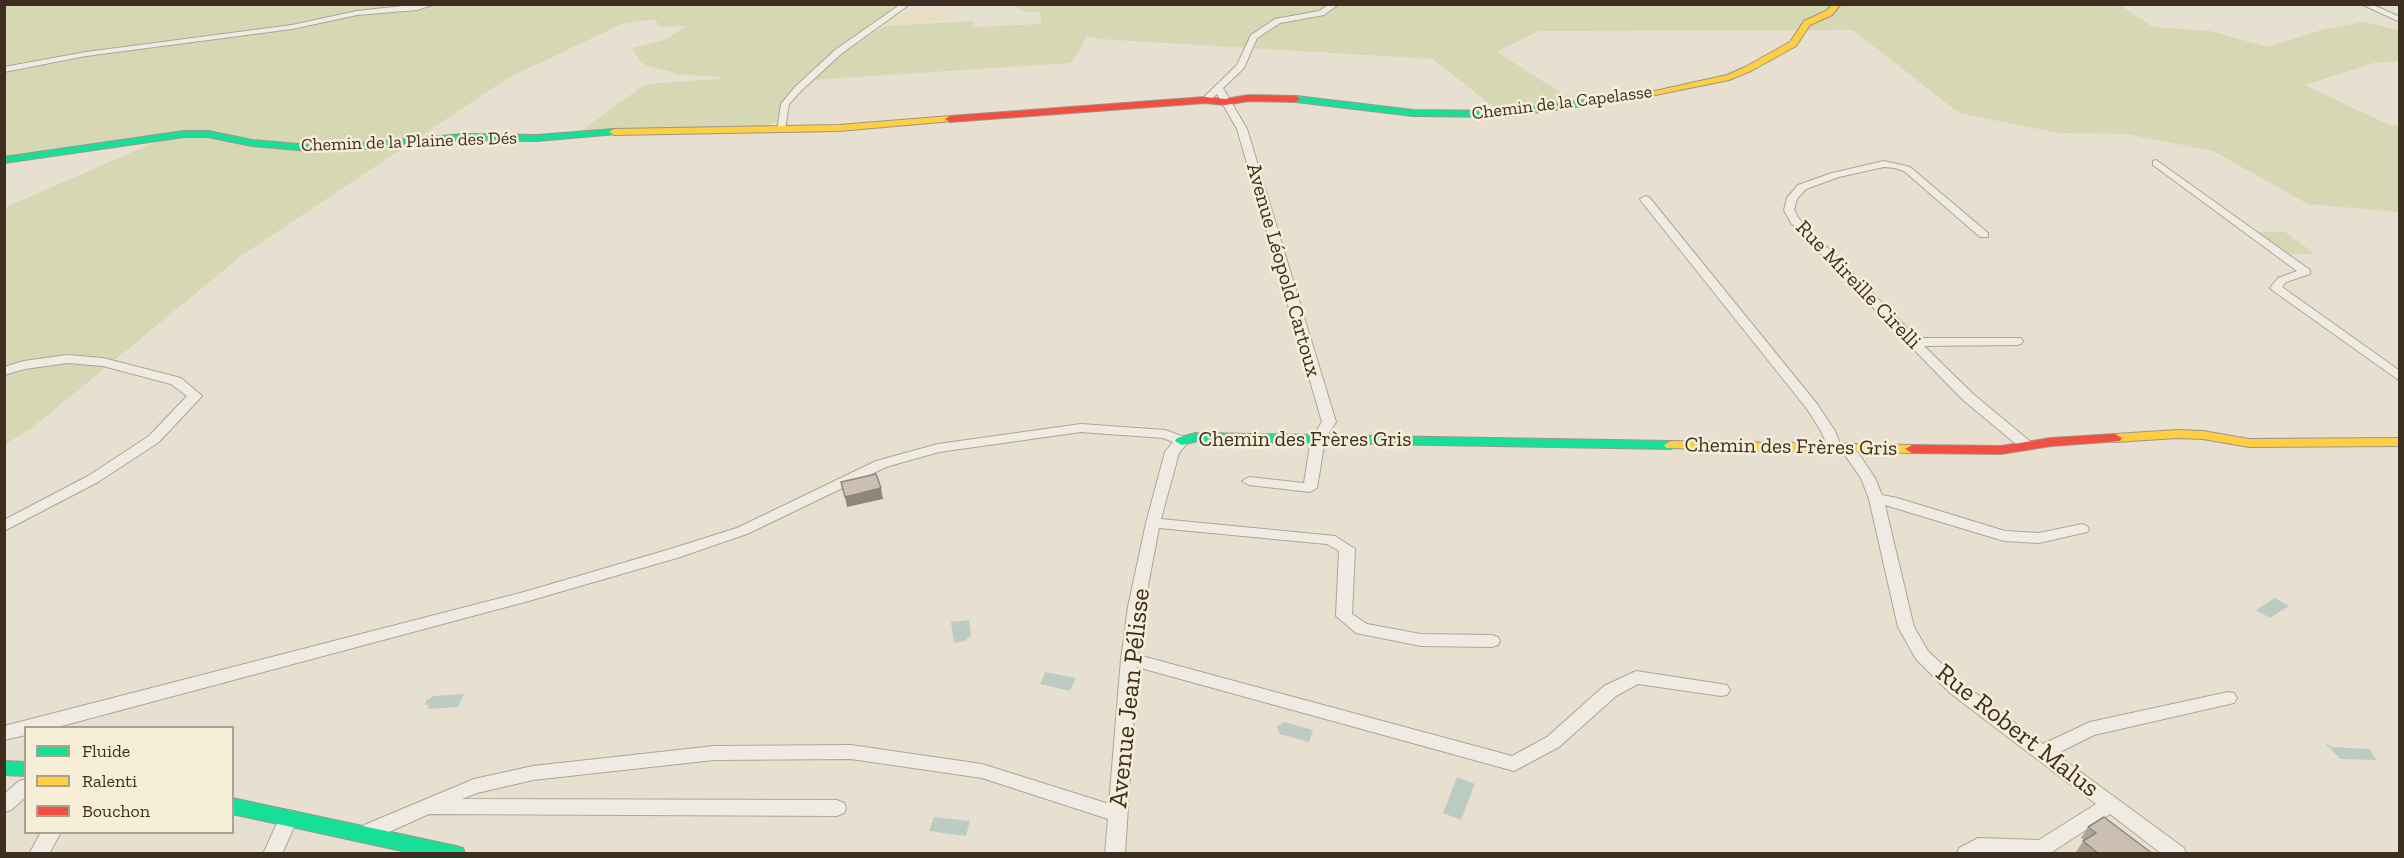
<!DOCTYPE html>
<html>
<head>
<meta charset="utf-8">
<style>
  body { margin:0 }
  #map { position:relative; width:2404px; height:858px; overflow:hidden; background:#e7e0d1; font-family:"Zilla Slab",serif }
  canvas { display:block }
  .frame { position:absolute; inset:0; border:6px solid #3d2e20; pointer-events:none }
  .legend { position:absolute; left:24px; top:726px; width:210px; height:108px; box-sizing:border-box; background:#f7eed8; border:2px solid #ada18e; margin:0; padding:8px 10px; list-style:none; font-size:18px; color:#3d2e20 }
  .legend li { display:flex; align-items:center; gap:12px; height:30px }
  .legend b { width:30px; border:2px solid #ada18e }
</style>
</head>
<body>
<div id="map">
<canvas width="2404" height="858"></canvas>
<div class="frame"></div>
<ul class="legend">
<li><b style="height:8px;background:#16e098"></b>Fluide</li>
<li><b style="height:8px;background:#ffcf43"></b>Ralenti</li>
<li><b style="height:8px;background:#f24e42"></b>Bouchon</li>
</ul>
</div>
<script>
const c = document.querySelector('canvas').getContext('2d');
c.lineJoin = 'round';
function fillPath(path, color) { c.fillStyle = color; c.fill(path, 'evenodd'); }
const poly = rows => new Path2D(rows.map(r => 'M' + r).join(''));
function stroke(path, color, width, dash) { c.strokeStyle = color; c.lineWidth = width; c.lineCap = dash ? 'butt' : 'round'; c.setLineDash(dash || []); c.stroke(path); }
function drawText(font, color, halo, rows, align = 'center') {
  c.font = font + ' "Zilla Slab",serif'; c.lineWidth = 5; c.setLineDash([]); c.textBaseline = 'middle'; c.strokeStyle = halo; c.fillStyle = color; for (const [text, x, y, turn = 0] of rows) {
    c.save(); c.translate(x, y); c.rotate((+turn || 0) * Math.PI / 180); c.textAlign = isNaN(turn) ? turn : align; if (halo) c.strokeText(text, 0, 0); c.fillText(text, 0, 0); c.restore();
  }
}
const farmland = poly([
  [905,11,955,11,954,20,882,25]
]);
const green = poly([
  [1013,4,2118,4,2153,27,2210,31,2268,47,2325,29,2364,22,2399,30,2399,61,2374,63,2305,85,2391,126,2399,125,2399,212,2308,204,2213,151,2127,134,2059,133,1959,113,1853,30,1539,31,1497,52,1574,101,1496,109,1433,59,1099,39,1086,36,1079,52,1070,63,811,80,843,51,885,26,973,21,973,27,1041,24,1040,12,1024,12],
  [5,5,904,5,804,79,783,103,778,122,765,126,579,132,646,84,719,79,722,77,670,74,676,73,647,66,641,62,632,48,665,40,686,26,661,27,654,19,622,24,508,78,241,256,32,428,5,444,4,208,160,140,5,161],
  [2256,232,2285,232,2315,254,2287,254]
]);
const water = poly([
  [2275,598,2289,606,2270,618,2256,610],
  [969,620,971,635,965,641,954,643,951,622],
  [1045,672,1076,678,1070,691,1040,684],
  [464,694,458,707,427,709,429,706,425,704,426,701,434,696],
  [1284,722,1313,730,1309,742,1279,734,1277,727],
  [2325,743,2333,747,2369,749,2377,760,2340,759],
  [1457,777,1475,784,1461,820,1443,813],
  [934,817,970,821,966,836,929,831]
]);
const street = poly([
  [421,4,435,4,417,10,357,15,292,29,86,56,4,72,4,67,86,52,292,25,357,11,421,4],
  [901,4,910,4,841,54,801,91,789,104,785,129,777,131,781,104,795,87,835,50,901,4],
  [1330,4,1339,4,1324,15,1280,23,1257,38,1244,68,1223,88,1247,129,1336,422,1325,439,1317,488,1310,492,1249,485,1242,481,1249,477,1304,483,1311,439,1322,422,1237,129,1217,94,1208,102,1201,100,1237,65,1251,35,1275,19,1319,11,1330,4],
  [2361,4,2371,4,2400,17,2400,22,2361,4],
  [2156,160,2310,270,2310,274,2286,282,2282,287,2400,371,2400,381,2272,290,2270,288,2278,278,2297,271,2153,165,2153,161,2156,160],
  [1884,161,1910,167,1988,233,1988,237,1980,237,1904,171,1895,168,1884,167,1839,177,1806,189,1797,199,1794,210,1799,219,1917,338,2021,338,2023,341,2021,344,2017,345,1924,346,1972,393,2032,443,2034,446,2032,449,2022,449,1962,399,1791,223,1784,210,1787,198,1798,185,1832,173,1884,161],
  [1645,196,1649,197,1817,404,1835,431,1841,446,1847,443,1852,444,1875,478,1882,495,1897,498,2005,531,2039,533,2082,524,2087,526,2089,529,2087,532,2039,543,2004,541,1885,505,1914,627,1928,651,1962,683,2043,744,2090,722,2228,692,2234,693,2237,698,2234,703,2094,735,2056,754,2184,848,2186,854,2162,854,2110,814,2049,854,1957,854,1959,848,1978,838,2039,840,2096,804,1950,693,1916,659,1898,627,1869,499,1861,478,1840,448,1834,451,1829,450,1821,431,1807,409,1641,201,1640,199,1645,196],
  [67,355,103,358,181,378,202,396,159,442,98,482,4,531,4,520,88,476,149,436,187,396,171,384,103,366,67,363,25,369,4,375,4,367,24,361,67,355],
  [1081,424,1165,430,1187,438,1189,441,1179,453,1161,519,1335,536,1355,549,1352,614,1367,624,1421,634,1492,635,1498,637,1500,641,1498,645,1492,647,1421,646,1356,633,1336,616,1339,551,1327,544,1159,528,1144,607,1138,655,1512,756,1547,737,1604,686,1636,671,1721,684,1727,685,1730,690,1727,695,1721,696,1638,684,1616,696,1559,747,1514,771,1137,667,1125,854,1105,854,1108,819,982,778,851,759,714,760,533,780,477,793,462,799,837,800,844,803,846,808,844,813,837,816,429,814,371,840,364,842,357,840,354,834,357,828,474,779,533,766,714,746,851,745,982,764,1109,804,1121,659,1128,607,1146,523,1165,452,1173,442,1163,438,1081,432,939,452,886,467,747,534,677,558,525,602,54,728,26,728,26,735,4,740,4,726,524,592,667,550,737,528,876,461,938,444,1081,424],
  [26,779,26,797,11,810,4,812,4,794,19,781,26,779],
  [289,810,296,812,298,818,282,854,263,854,282,812,289,810],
  [41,832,61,832,49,854,29,854,41,832]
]);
const fast = poly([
  [1636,93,1639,94,1639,98,1504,117,1413,116,1296,102,1292,99,1296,96,1413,110,1504,111,1636,93],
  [614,129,619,132,617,134,537,141,462,140,352,150,310,151,252,146,208,137,184,137,4,163,4,157,184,131,208,131,252,140,310,145,352,144,462,134,537,135,614,129],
  [1196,433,1671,441,1678,445,1671,449,1197,441,1182,445,1175,441,1177,438,1196,433],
  [4,761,26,762,26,776,4,775,4,761],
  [232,798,456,846,463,848,465,854,416,854,232,814,232,798]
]);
const slow = poly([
  [1833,4,1841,4,1832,15,1810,25,1796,46,1751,71,1729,80,1636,99,1632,96,1727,75,1745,67,1790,42,1804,21,1826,11,1833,4],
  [950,116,953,117,953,121,839,131,614,135,609,132,614,129,839,125,950,116],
  [2177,430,2203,431,2249,439,2400,438,2400,446,2249,447,2203,439,2177,438,2115,442,2108,438,2115,434,2177,430],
  [1671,441,1912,445,1919,449,1912,453,1666,448,1664,445,1671,441]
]);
const jam = poly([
  [1249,95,1296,96,1300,99,1296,102,1249,101,1225,105,1205,103,950,122,945,119,950,116,1205,97,1225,99,1249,95],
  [2115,434,2122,438,2120,441,2051,446,2001,454,1912,453,1905,449,1912,445,2001,446,2051,438,2115,434]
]);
const wall = poly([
  [2088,827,2153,854,2078,854,2076,852,2084,840,2081,838]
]);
const shadedWall = poly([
  [881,488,883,499,847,507,845,497]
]);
const building = poly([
  [876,474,881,488,845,497,841,482,876,474],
  [2104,817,2153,854,2099,854,2083,841,2096,833,2088,827,2104,817]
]);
const farStreetnames = [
  ["Chemin de la Capelasse",1562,103,-7],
  ["Chemin de la Plaine des Dés",409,142,-2]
];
const streetNames = [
  ["Avenue Léopold Cartoux",1283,270,74],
  ["Rue Mireille Cirelli",1858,285,46],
  ["Chemin des Frères Gris",1305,440],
  ["Chemin des Frères Gris",1791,447,1]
];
const nearStreetnames = [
  ["Avenue Jean Pélisse",1130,698,-84],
  ["Rue Robert Malus",2017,731,38]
];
fillPath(farmland, '#e6dfc2');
fillPath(green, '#d6d7b3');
fillPath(water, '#bcccc2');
stroke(street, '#ada599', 2);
stroke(fast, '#9c958a', 2);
stroke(slow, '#9c958a', 2);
stroke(jam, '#9c958a', 2);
fillPath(street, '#efebe3');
fillPath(fast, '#16e098');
fillPath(slow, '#ffcf43');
fillPath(jam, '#f24e42');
fillPath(wall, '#afa499');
fillPath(shadedWall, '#8e867d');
fillPath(building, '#cbbfb2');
stroke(building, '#8e867d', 1.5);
drawText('18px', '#3d2e20', '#f7eed8', farStreetnames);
drawText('21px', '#3d2e20', '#f7eed8', streetNames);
drawText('26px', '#3d2e20', '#f7eed8', nearStreetnames);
</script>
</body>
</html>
